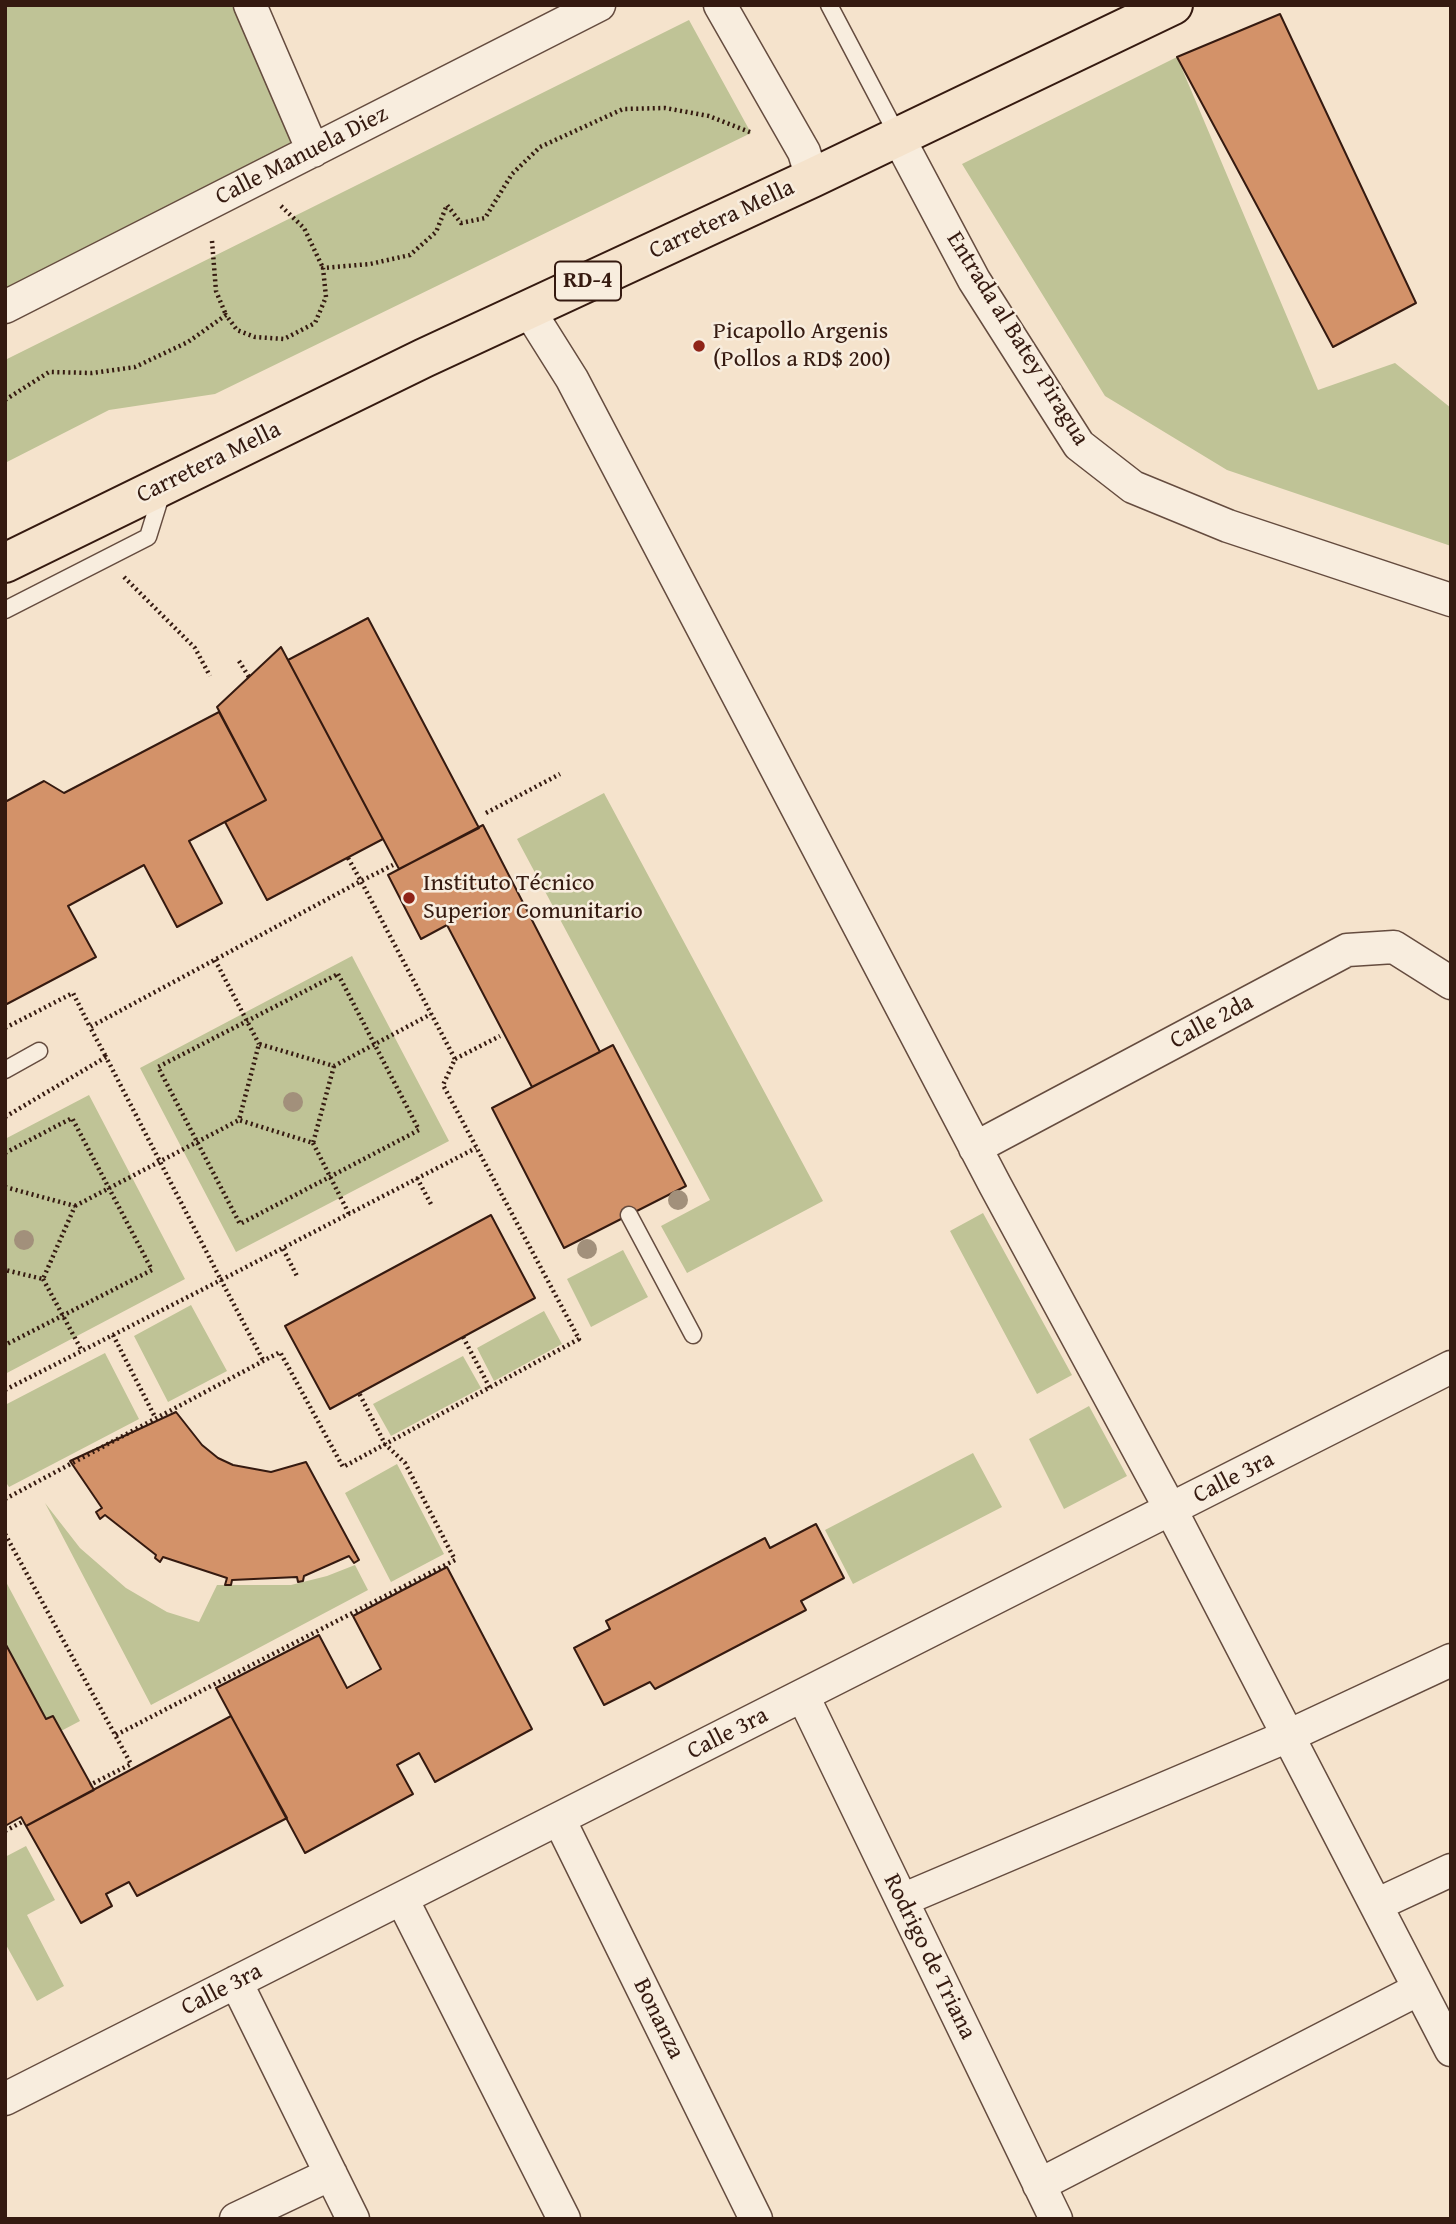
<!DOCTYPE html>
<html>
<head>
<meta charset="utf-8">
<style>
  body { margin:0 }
  #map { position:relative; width:1456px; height:2224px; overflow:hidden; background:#f5e3cc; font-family:"Gentium Book Plus",serif }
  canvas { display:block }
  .frame { position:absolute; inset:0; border:7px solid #351a10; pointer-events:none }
</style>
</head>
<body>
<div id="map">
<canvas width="1456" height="2224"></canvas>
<div class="frame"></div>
</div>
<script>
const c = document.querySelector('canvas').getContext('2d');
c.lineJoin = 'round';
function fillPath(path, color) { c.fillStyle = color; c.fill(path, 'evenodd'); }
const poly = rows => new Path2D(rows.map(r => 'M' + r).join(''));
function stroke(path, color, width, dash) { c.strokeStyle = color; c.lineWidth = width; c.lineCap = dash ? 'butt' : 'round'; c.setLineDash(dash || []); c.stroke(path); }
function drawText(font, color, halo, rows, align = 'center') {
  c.font = font + ' "Gentium Book Plus",serif'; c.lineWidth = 5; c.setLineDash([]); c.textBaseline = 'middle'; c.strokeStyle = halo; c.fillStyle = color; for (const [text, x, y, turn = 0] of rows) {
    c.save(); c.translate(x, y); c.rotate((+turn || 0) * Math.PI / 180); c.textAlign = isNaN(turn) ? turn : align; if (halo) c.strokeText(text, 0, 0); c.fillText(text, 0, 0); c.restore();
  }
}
const green = poly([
  [5,5,250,5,313,151,5,303],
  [689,20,751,133,215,394,109,410,5,463,5,360],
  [1177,57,1318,390,1395,363,1451,408,1451,546,1227,470,1105,396,962,164],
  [604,793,823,1201,687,1273,661,1226,710,1200,517,839],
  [352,956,449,1141,236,1252,140,1068],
  [89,1095,185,1279,5,1374,5,1139],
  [983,1213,1072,1375,1037,1394,950,1231],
  [623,1250,648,1297,591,1327,567,1279],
  [191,1305,227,1371,168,1402,134,1336],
  [544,1311,562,1344,494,1381,477,1348],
  [105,1353,139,1419,9,1487,5,1481,5,1405],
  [463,1356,481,1388,391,1436,373,1404],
  [1089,1406,1127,1476,1064,1509,1029,1439],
  [973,1453,1002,1507,853,1584,825,1530],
  [397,1464,444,1554,391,1582,345,1493],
  [45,1503,80,1548,126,1588,167,1612,199,1622,217,1585,291,1585,327,1576,355,1565,368,1590,151,1705],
  [5,1580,80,1721,61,1731,46,1719,5,1643],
  [26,1846,55,1900,27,1915,64,1986,37,2001,5,1943,5,1857]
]);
const building = poly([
  [1280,14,1416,303,1333,347,1177,57,1280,14],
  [368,618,479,828,399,869,288,660,368,618],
  [281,647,383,839,267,900,225,822,266,800,217,707,281,647],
  [219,712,266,800,189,841,222,903,177,927,144,865,68,906,96,957,5,1005,5,802,44,781,64,793,219,712],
  [483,825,600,1052,532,1087,447,925,421,939,388,875,483,825],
  [613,1045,686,1186,564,1248,492,1108,613,1045],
  [491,1215,535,1298,330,1409,285,1326,491,1215],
  [176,1412,202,1445,218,1458,233,1465,271,1472,306,1462,359,1560,354,1563,349,1556,304,1576,303,1581,298,1582,297,1577,232,1580,231,1585,225,1585,227,1578,163,1557,160,1562,155,1558,156,1555,105,1515,100,1519,96,1512,102,1508,70,1461,176,1412],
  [816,1524,844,1578,801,1601,806,1610,655,1689,650,1682,604,1705,574,1648,610,1629,606,1621,765,1538,770,1548,816,1524],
  [447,1567,532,1729,435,1782,419,1753,397,1765,413,1794,305,1853,216,1688,319,1635,347,1688,381,1669,353,1616,447,1567],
  [5,1643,46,1719,53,1716,94,1790,26,1826,21,1817,5,1826,5,1643],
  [231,1716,287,1818,137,1896,129,1882,106,1894,112,1906,81,1923,26,1826,231,1716]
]);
const path = poly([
  [281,206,304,228,323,268],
  [212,241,216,291,226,315],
  [5,400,49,372,92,373,135,367,188,342,226,315,237,330,255,337,284,339,315,323,326,297,323,268,370,264,410,255,436,232,447,205,461,223,485,218,512,174,540,147,623,109,665,108,709,116,752,133],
  [124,577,195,648,210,676],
  [239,661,249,677],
  [486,813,560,774],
  [348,858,361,881,393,865],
  [215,960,259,1044],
  [338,974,419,1130,240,1224,158,1067,338,974],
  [5,1028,73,993,90,1027],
  [455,1059,500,1036],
  [334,1066,313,1143,239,1120,259,1044,334,1066,431,1014],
  [5,1117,106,1057,221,1280,476,1148],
  [313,1143,349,1214],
  [5,1153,72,1118,152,1270,5,1345],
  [417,1178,432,1206],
  [5,1187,75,1206,43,1279,5,1270],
  [75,1206,239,1120],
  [283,1249,298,1278],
  [43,1279,82,1351],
  [113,1335,155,1417],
  [463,1337,490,1388],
  [5,1390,221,1280,263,1360],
  [5,1499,280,1352,343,1467,579,1339,443,1085,455,1059,361,881,90,1027,106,1057],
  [5,1534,131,1764,90,1785],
  [116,1735,455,1560,405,1463,385,1444,359,1393],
  [5,1831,24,1821]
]);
const lane = poly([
  [829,5,898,136],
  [5,610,148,537,162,492],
  [5,1070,39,1051],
  [629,1215,693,1335]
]);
const street = poly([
  [250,5,313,151],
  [720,5,804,152,812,178],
  [898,137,974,280,1079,445,1133,487,1228,526,1451,600],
  [5,307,599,5],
  [528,309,572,379,995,1185,1171,1510,1451,2050],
  [975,1148,1347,950,1394,947,1451,983],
  [803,1696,1056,2219],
  [559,1819,756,2219],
  [402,1899,564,2219],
  [902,1900,1288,1736,1451,1660],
  [1376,1905,1451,1870],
  [236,1982,353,2219],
  [5,2099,1451,1367],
  [1039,2185,1419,1989],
  [236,2219,331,2174]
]);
const primary = poly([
  [5,563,424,358,812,178,1173,5]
]);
const trees = [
  [293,1102],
  [678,1200],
  [24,1240],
  [587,1249]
];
const markers = [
  [699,346,7,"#8f2418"],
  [409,898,7,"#8f2418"]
];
const shields = [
  [588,281,66]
];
const shieldNames = [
  ["RD-4",588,281]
];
const streetNames = [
  ["Calle Manuela Diez",302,156,-27],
  ["Carretera Mella",722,220,-25],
  ["Entrada al Batey Piragua",1017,339,58],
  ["Carretera Mella",209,463,-26],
  ["Calle 2da",1212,1022,-28],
  ["Calle 3ra",1234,1478,-27],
  ["Calle 3ra",728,1734,-27],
  ["Rodrigo de Triana",929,1957,64],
  ["Calle 3ra",222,1990,-27],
  ["Bonanza",658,2019,64]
];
const poiNames = [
  ["Picapollo Argenis",713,332],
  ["(Pollos a RD$ 200)",713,360],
  ["Instituto Técnico",423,884],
  ["Superior Comunitario",423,912]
];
fillPath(green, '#bfc396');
fillPath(building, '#d39269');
stroke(building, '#351a10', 2);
stroke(lane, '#654c3f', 19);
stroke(street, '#654c3f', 35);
stroke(primary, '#351a10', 42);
stroke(path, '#351a10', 4.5, [2, 3.5]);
stroke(lane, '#f8edde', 16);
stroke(street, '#f8edde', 32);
stroke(primary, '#f5e3cc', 38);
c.fillStyle = '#a2907b';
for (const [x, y] of trees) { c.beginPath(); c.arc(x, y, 10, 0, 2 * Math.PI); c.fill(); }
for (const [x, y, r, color] of markers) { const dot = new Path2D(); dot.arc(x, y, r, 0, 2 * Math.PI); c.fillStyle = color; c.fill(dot); stroke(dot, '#f8edde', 2.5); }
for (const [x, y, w] of shields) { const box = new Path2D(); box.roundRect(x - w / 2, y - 19.5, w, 39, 5); c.fillStyle = '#f8edde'; c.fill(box); stroke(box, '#351a10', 2); }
drawText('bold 23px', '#351a10', null, shieldNames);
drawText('24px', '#351a10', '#f8edde', streetNames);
drawText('24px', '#351a10', '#f8edde', poiNames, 'left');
</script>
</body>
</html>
